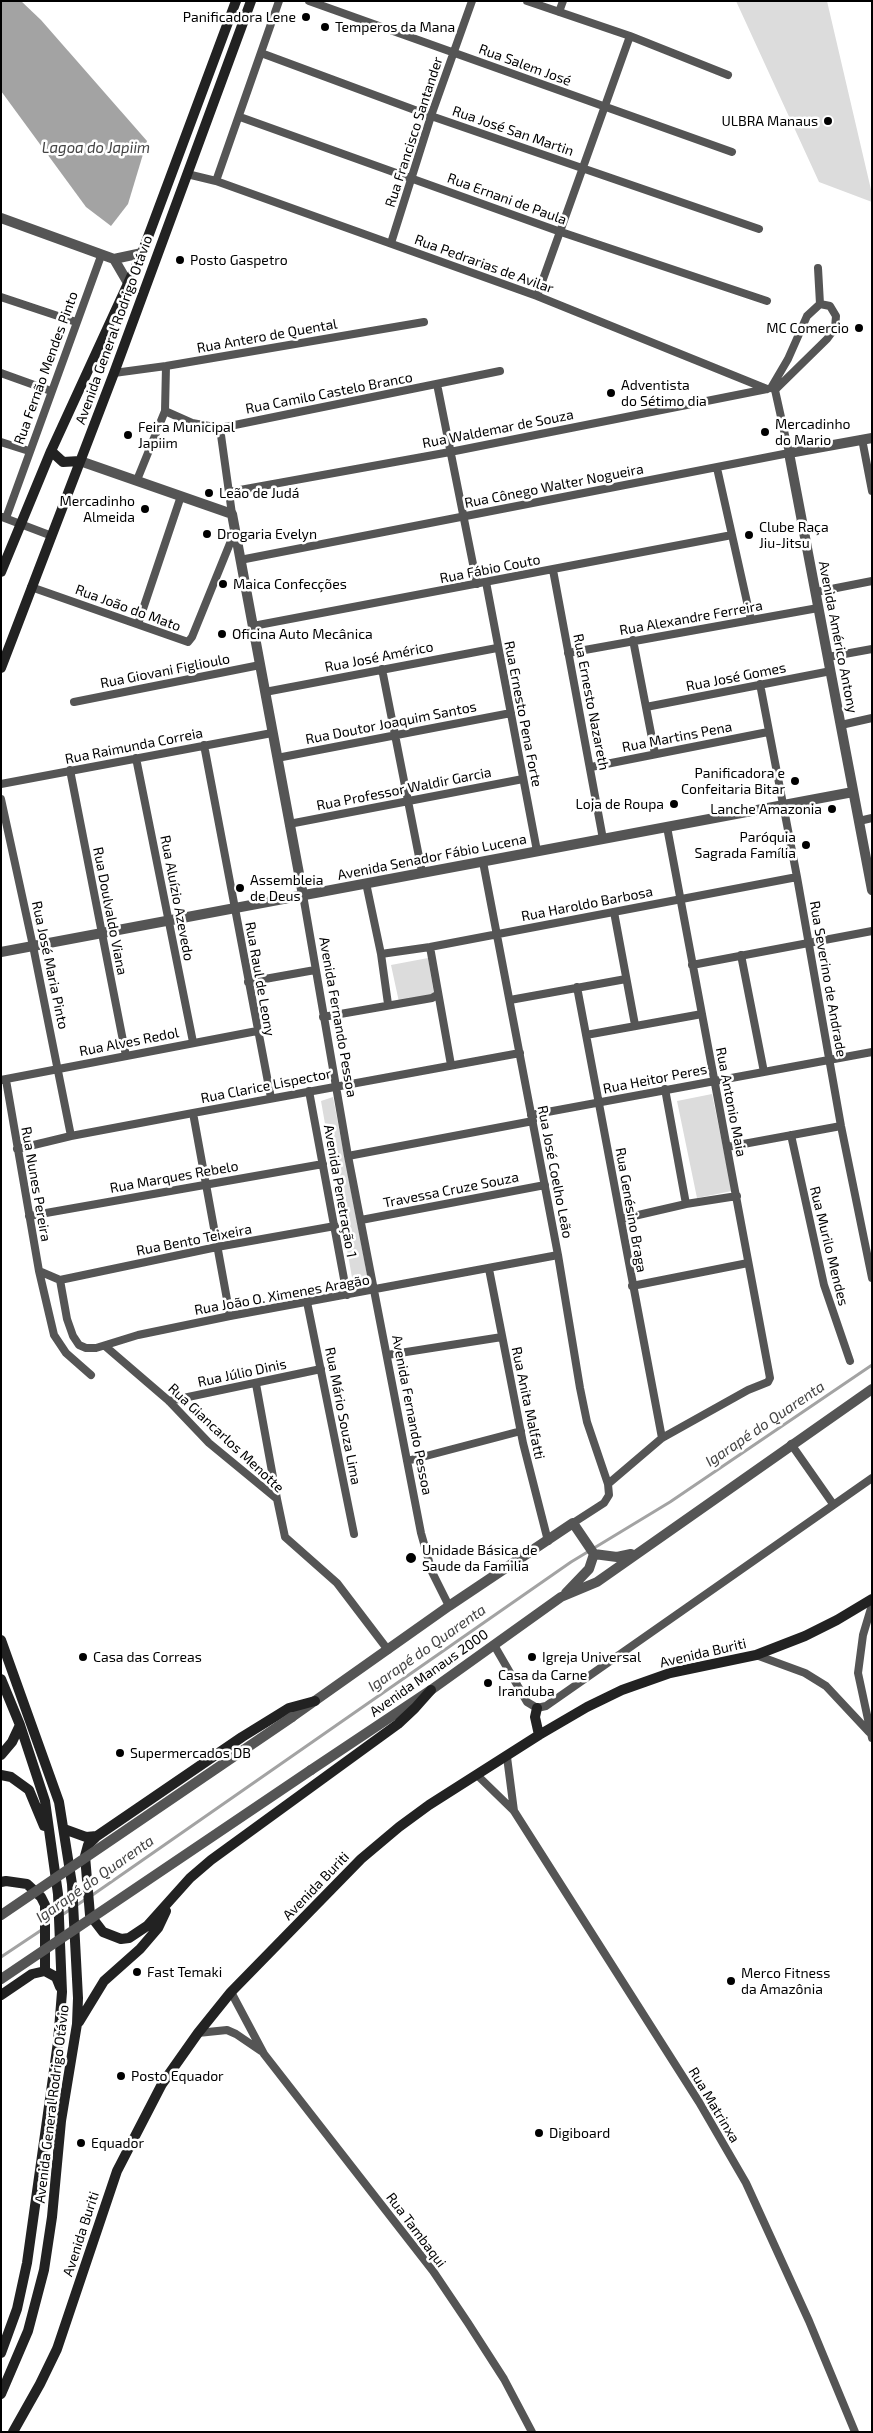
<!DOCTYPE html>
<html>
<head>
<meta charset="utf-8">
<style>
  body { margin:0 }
  #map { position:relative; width:873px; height:2433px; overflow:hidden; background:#fff; font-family:"Exo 2",sans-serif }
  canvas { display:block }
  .frame { position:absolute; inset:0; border:2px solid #000; pointer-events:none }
</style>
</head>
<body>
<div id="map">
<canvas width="873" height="2433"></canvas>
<div class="frame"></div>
</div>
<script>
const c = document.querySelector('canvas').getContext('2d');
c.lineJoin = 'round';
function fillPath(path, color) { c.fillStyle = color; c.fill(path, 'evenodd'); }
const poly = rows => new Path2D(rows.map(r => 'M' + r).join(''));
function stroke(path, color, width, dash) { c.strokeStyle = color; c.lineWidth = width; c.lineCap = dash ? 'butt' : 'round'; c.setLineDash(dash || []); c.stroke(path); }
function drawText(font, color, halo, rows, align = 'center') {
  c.font = font + ' "Exo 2",sans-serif'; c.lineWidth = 5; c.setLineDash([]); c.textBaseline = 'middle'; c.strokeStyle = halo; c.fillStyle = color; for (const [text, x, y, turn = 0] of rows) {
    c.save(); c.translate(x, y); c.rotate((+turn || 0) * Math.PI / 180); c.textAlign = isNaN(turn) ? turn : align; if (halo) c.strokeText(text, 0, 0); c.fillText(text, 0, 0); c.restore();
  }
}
const green = poly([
  [736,1,827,1,872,194,872,202,819,182],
  [428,958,434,994,399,1002,391,965],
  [712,1094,732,1191,697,1198,677,1101],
  [333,1097,369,1285,354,1289,321,1101]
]);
const water = poly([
  [1,1,21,1,41,20,147,141,128,204,111,226,86,207,1,91]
]);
const stream = poly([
  [91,1896,571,1562,670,1502,872,1365],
  [62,1915,86,1899],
  [1,1957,43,1929]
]);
const minor = poly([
  [309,1,732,152],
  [527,1,630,36,728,75],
  [559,12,563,1],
  [261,53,431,116,759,229],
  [240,117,558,231,767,301],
  [187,174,216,181,537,296,767,389],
  [216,181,279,1],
  [391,243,431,116,472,1],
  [818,268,820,304],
  [537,296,630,36],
  [1,297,76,322],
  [1,373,51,391],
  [114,373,166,366,424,322],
  [437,384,477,584],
  [771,388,788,359,807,316,820,304,830,306,836,316,835,328,827,339,775,390],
  [165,411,192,423,220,428,500,371],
  [220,428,232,514],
  [862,439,872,491],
  [1,442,29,451],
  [717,468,751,620],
  [137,480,165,411,166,366],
  [229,492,450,452,767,389],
  [2,517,52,536],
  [6,518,101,256],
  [240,560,789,453,775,390],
  [553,570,603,839],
  [486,582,537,851],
  [31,587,188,642,192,637,235,531],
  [816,592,872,581],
  [138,624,181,496],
  [253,626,732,535],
  [633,640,655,754],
  [568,653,818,608],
  [828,657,872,649],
  [382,669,422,872],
  [760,684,797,877,841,1126,872,1278],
  [265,692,497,648],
  [74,702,260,665],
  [646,707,831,671],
  [841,725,872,718],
  [204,745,271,1098],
  [136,758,193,1042],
  [277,758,511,713],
  [591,767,768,732],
  [70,770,126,1056],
  [1,784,272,733],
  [1,799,33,946,71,1136],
  [859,821,872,818],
  [289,824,523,779],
  [483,862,558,1255,580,1388,587,1422,608,1484],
  [366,883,381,954,388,1004],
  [303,895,348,1156,421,1533,432,1572,449,1606],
  [614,912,635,1025],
  [430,947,451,1065],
  [381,954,430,947,797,877],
  [741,955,764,1072],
  [692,965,872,931],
  [248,982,315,970],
  [577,987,662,1438],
  [510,1000,626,979],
  [323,1017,432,998,437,995],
  [586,1035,702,1014],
  [1,1080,257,1031],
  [6,1080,39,1271,60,1280],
  [665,1089,686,1204],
  [309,1091,347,1295],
  [193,1113,230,1316],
  [531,1115,872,1052],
  [791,1135,824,1285,850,1361],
  [727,1147,841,1126],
  [17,1149,71,1136,193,1113,520,1053],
  [348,1156,533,1121],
  [29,1216,323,1164],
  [621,1219,686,1204,737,1196],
  [361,1220,545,1185],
  [489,1269,523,1443,548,1541],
  [39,1271,54,1335,66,1353,91,1375],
  [60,1280,67,1319,73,1336,79,1345,86,1348,96,1348,138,1335,230,1316,558,1255],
  [60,1280,217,1247,335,1226],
  [632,1286,748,1263],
  [307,1302,354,1534],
  [105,1346,169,1401,209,1443,277,1499,285,1537,337,1583,388,1650],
  [387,1355,502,1337],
  [256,1384,277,1499],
  [169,1401,321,1369],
  [791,1444,833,1504],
  [407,1461,521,1431],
  [573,1523,604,1503,609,1495,608,1484,662,1438,748,1390,768,1382,770,1378,667,827],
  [872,1605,863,1635,858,1673,872,1738],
  [494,1645,527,1702,537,1708,546,1706,872,1478],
  [756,1655,805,1673,826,1686,869,1732],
  [507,1757,514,1811],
  [477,1775,514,1811,699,2102,746,2183,809,2321,855,2432],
  [231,1992,264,2054,433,2271,468,2323,504,2379,532,2432],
  [198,2033,227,2030,236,2034,261,2051]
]);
const tertiary = poly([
  [1,218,114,259,142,253],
  [114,259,128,283],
  [872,438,789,453,872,890],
  [80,461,232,514,303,895],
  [1,952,853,792],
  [566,1593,589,1569,594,1554],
  [292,1717,449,1606,573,1523,594,1554,617,1557,631,1554],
  [311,1770,431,1690,561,1597,597,1582,872,1389]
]);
const secondary = poly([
  [51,451,63,462,80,461],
  [1,572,51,451,142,253,236,1],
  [1,668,114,373,251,1],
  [1,1640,59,1802,72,1884,78,1998,77,2024,61,2121,52,2217,44,2270,28,2331,1,2394],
  [1,1679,20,1725,45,1801,58,1894,62,1992,58,2042,27,2263,17,2309,1,2353],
  [537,1708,535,1717,539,1735],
  [1,1755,12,1742,20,1725],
  [1,1775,11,1777,29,1790,44,1826],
  [64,1829,86,1837,97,1836,242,1737,289,1708,315,1701],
  [97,1836,88,1845,85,1856,90,1915,103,1932,121,1939,129,1938,147,1926,190,1878,211,1860,398,1724,415,1708,431,1690],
  [1,1882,6,1881,27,1884,41,1897,45,1905,45,1971],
  [1,1995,32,1974,45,1971,56,1977,60,1987],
  [79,2022,104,1981,140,1949,158,1928,166,1911],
  [13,2432,40,2384,57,2349,117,2171,162,2084,198,2033,231,1992,361,1859,399,1827,429,1805,539,1735,587,1707,622,1690,670,1673,756,1655,805,1636,837,1620,872,1599]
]);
const tertiaryBridge = poly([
  [1,1915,292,1717],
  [1,1979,311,1770]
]);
const markers = [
  [306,17,5,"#000"],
  [325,27,5,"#000"],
  [828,121,5,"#000"],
  [180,260,5,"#000"],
  [859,328,5,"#000"],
  [611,393,5,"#000"],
  [765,432,5,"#000"],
  [128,435,5,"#000"],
  [209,493,5,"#000"],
  [145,509,5,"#000"],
  [207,534,5,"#000"],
  [749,535,5,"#000"],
  [223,584,5,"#000"],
  [222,634,5,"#000"],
  [795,781,5,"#000"],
  [674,804,5,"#000"],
  [832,809,5,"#000"],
  [806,845,5,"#000"],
  [240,888,5,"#000"],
  [411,1558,6,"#000"],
  [83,1657,5,"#000"],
  [532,1657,5,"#000"],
  [488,1683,5,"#000"],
  [120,1753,5,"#000"],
  [137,1972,5,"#000"],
  [731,1981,5,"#000"],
  [121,2076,5,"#000"],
  [539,2133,5,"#000"],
  [81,2143,5,"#000"]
];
const poiNames = [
  ["Panificadora Lene",296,17,"right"],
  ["Temperos da Mana",335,27],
  ["ULBRA Manaus",818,121,"right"],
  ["Posto Gaspetro",190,260],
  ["MC Comercio",849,328,"right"],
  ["Adventista",621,385],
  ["do Sétimo dia",621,401],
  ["Mercadinho",775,424],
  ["do Mario",775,440],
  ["Feira Municipal",138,427],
  ["Japiim",138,443],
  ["Leão de Judá",219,493],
  ["Mercadinho",135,501,"right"],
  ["Almeida",135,517,"right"],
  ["Clube Raça",759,527],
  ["Jiu-Jitsu",759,543],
  ["Drogaria Evelyn",217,534],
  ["Maica Confecções",233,584],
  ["Oficina Auto Mecânica",232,634],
  ["Panificadora e",785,773,"right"],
  ["Confeitaria Bitar",785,789,"right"],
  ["Loja de Roupa",664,804,"right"],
  ["Lanche Amazonia",822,809,"right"],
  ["Paróquia",796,837,"right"],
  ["Sagrada Família",796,853,"right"],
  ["Assembleia",250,880],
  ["de Deus",250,896],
  ["Unidade Básica de",422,1550],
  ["Saude da Familia",422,1566],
  ["Casa das Correas",93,1657],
  ["Igreja Universal",542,1657],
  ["Casa da Carne",498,1675],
  ["Iranduba",498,1691],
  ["Supermercados DB",130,1753],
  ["Fast Temaki",147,1972],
  ["Merco Fitness",741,1973],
  ["da Amazônia",741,1989],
  ["Posto Equador",131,2076],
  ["Digiboard",549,2133],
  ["Equador",91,2143]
];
const streetNames = [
  ["Rua Salem José",525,65,20],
  ["Rua José San Martin",513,131,19],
  ["Rua Francisco Santander",414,132,-72],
  ["Rua Ernani de Paula",507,199,20],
  ["Rua Pedrarias de Avilar",484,264,20],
  ["Avenida General Rodrigo Otávio",114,330,-70],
  ["Rua Antero de Quental",267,336,-10],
  ["Rua Fernão Mendes Pinto",46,368,-70],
  ["Rua Camilo Castelo Branco",329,393,-11],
  ["Rua Waldemar de Souza",498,429,-11],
  ["Rua Cônego Walter Nogueira",554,486,-11],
  ["Rua Fábio Couto",490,569,-11],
  ["Rua João do Mato",128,608,20],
  ["Rua Alexandre Ferreira",691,618,-10],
  ["Avenida Américo Antony",838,637,79],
  ["Rua José Américo",379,657,-11],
  ["Rua Giovani Figlioulo",165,671,-11],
  ["Rua José Gomes",736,677,-11],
  ["Rua Ernesto Nazareth",591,702,79],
  ["Rua Ernesto Pena Forte",523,714,79],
  ["Rua Doutor Joaquim Santos",391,723,-11],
  ["Rua Martins Pena",677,737,-11],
  ["Rua Raimunda Correia",134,746,-11],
  ["Rua Professor Waldir Garcia",404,789,-11],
  ["Avenida Senador Fábio Lucena",432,857,-11],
  ["Rua Aluízio Azevedo",177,898,79],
  ["Rua Haroldo Barbosa",587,904,-11],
  ["Rua Doulvaldo Viana",110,911,79],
  ["Rua José Maria Pinto",50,965,78],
  ["Rua Raul de Leony",260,979,80],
  ["Rua Severino de Andrade",828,979,80],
  ["Avenida Fernando Pessoa",338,1017,80],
  ["Rua Alves Redol",129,1042,-11],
  ["Rua Heitor Peres",655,1079,-11],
  ["Rua Clarice Lispector",266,1086,-11],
  ["Rua Antonio Maia",731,1102,79],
  ["Rua José Coelho Leão",555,1172,79],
  ["Rua Marques Rebelo",174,1177,-10],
  ["Rua Nunes Pereira",36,1184,80],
  ["Travessa Cruze Souza",451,1190,-11],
  ["Avenida Penetração 1",340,1191,80],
  ["Rua Genésino Braga",631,1210,80],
  ["Rua Bento Teixeira",194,1240,-11],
  ["Rua Murilo Mendes",829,1246,76],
  ["Rua João O. Ximenes Aragão",282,1295,-10],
  ["Rua Júlio Dinis",242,1373,-12],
  ["Rua Anita Malfatti",528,1403,78],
  ["Avenida Fernando Pessoa",412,1415,79],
  ["Rua Mário Souza Lima",343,1416,79],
  ["Rua Giancarlos Menotte",226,1438,43],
  ["Avenida Buriti",703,1653,-13],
  ["Avenida Manaus 2000",429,1673,-35],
  ["Avenida Buriti",316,1886,-46],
  ["Avenida General Rodrigo Otávio",52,2104,-83],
  ["Rua Matrinxa",714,2105,59],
  ["Rua Tambaqui",416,2230,53],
  ["Avenida Buriti",81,2234,-72]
];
const waterNames = [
  ["Lagoa do Japiim",96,148],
  ["Igarapé do Quarenta",765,1424,-34],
  ["Igarapé do Quarenta",427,1648,-35],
  ["Igarapé do Quarenta",95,1879,-35]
];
fillPath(green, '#dcdcdc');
fillPath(water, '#a3a3a3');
stroke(stream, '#a3a3a3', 3);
stroke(minor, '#555', 8);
stroke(tertiary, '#555', 10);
stroke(secondary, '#222', 10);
stroke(tertiaryBridge, '#555', 10);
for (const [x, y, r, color] of markers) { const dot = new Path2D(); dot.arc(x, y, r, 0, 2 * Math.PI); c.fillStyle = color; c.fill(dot); stroke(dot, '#fff', 2); }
drawText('14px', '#000', '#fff', poiNames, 'left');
drawText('14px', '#000', '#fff', streetNames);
drawText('italic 15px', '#444', '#fff', waterNames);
</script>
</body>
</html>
